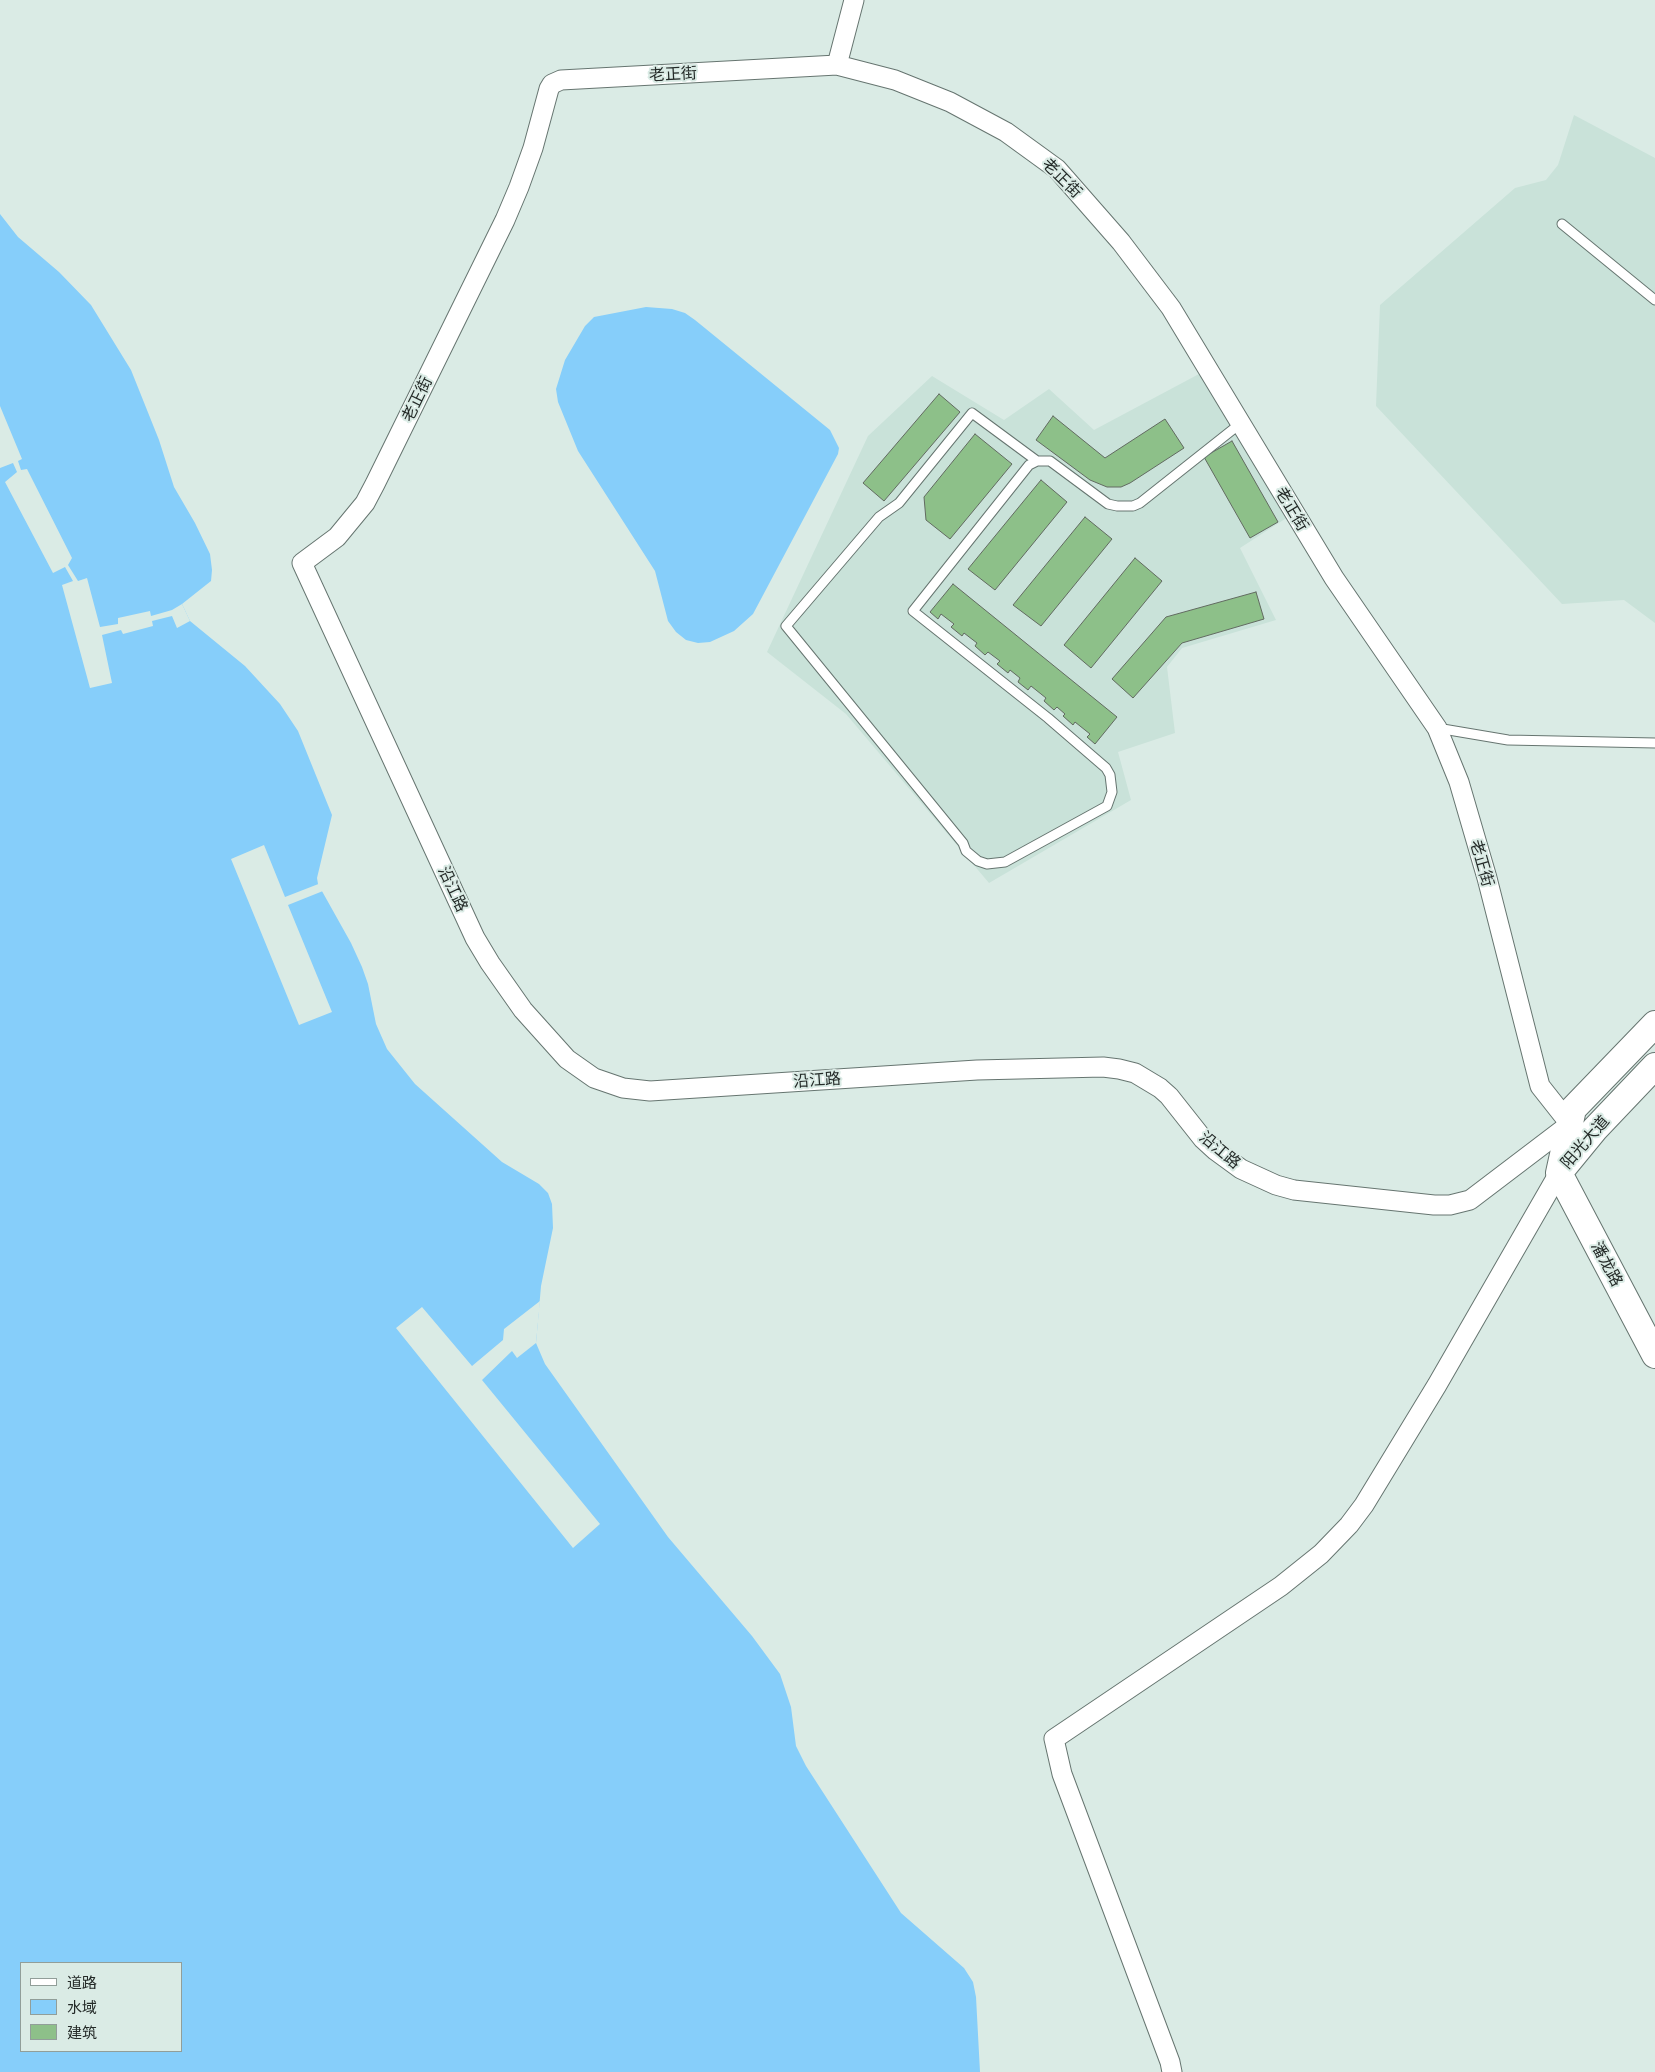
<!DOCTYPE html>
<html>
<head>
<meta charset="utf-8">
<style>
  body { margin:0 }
  #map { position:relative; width:1655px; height:2072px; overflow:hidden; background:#daebe5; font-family:"Exo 2","Noto Sans SC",sans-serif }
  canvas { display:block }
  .legend { position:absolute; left:20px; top:1962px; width:162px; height:90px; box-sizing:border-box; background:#daebe5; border:1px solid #919e99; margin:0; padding:6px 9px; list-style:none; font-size:15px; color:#242a28 }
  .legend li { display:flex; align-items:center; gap:10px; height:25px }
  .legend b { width:25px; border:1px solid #919e99 }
</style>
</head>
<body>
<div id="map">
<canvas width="1655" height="2072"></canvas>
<ul class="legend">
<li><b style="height:6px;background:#fff"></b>道路</li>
<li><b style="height:14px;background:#86cefa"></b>水域</li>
<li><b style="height:14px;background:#8dc089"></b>建筑</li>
</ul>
</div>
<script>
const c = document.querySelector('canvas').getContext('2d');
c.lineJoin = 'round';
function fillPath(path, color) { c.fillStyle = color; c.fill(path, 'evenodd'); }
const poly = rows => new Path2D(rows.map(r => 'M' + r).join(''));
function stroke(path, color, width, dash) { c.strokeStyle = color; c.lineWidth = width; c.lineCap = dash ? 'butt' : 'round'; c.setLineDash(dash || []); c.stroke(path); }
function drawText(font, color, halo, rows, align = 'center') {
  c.font = font + ' "Exo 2","Noto Sans SC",sans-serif'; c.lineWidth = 4; c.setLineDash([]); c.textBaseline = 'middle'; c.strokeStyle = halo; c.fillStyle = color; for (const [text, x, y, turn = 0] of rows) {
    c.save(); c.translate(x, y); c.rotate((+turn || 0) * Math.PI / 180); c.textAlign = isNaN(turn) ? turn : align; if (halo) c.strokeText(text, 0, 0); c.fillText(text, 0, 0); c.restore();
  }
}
const built = poly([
  [1574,115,1655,158,1655,623,1624,600,1562,604,1376,406,1380,305,1515,188,1546,180,1558,165],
  [1199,374,1288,517,1240,548,1276,620,1182,648,1167,667,1175,733,1118,752,1131,800,989,883,846,714,767,652,868,436,932,376,1004,420,1049,389,1094,430]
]);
const water = poly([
  [0,214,18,237,59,272,91,305,131,370,159,440,174,487,195,523,210,554,212,570,211,581,182,604,190,621,245,666,280,704,298,731,332,815,317,878,318,884,351,943,362,967,368,984,376,1024,387,1049,415,1084,502,1162,539,1184,548,1193,552,1204,553,1228,541,1286,536,1343,545,1364,668,1537,752,1636,780,1674,791,1707,796,1746,806,1766,901,1913,964,1968,973,1982,976,1997,980,2072,0,2072],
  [21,1963,181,1963,181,2051,21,2051],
  [646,307,672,309,685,313,695,320,830,430,839,448,838,454,753,614,734,631,710,642,698,643,686,640,676,632,668,621,655,571,578,451,558,402,556,389,565,360,585,326,594,317]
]);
const pier = poly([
  [0,406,22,459,18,461,21,470,27,469,72,558,68,565,78,581,87,578,100,627,118,624,118,618,150,611,151,616,172,610,182,604,190,621,177,628,172,616,152,621,153,626,123,634,121,630,102,635,112,683,90,688,62,585,73,581,65,567,53,573,5,482,17,472,13,463,0,468],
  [264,845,285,897,321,883,323,891,288,905,332,1012,299,1025,231,859],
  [540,1301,536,1343,517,1358,512,1351,482,1380,600,1524,573,1548,396,1328,422,1307,472,1366,503,1340,504,1329]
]);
const building = poly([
  [939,394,960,412,884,501,863,483,939,394],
  [1053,416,1105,458,1165,419,1184,448,1130,483,1121,487,1107,487,1090,480,1036,440,1053,416],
  [975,434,1012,464,950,539,926,520,924,497,975,434],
  [1232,441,1278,522,1250,538,1204,457,1232,441],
  [1041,480,1067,502,995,590,968,569,1041,480],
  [1085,517,1112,539,1041,626,1013,605,1085,517],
  [1135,558,1162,581,1091,668,1064,645,1135,558],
  [953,584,1117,717,1095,744,1087,737,1090,734,1075,722,1073,725,1063,716,1065,714,1057,707,1054,710,1044,701,1046,698,1031,686,1028,690,1018,682,1020,678,1010,670,1008,673,997,664,1000,661,988,652,985,655,975,646,977,643,964,633,962,636,951,627,954,624,941,614,938,619,930,612,953,584],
  [1256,592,1264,619,1182,643,1133,698,1112,679,1166,617,1256,592]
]);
const lane = poly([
  [1562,224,1655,300],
  [1037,461,972,413,899,503,879,517,786,626,963,843,966,851,978,861,987,864,1005,862,1107,806,1112,792,1110,775,1106,768,1048,718,913,611,1029,465,1037,461,1050,461,1108,504,1117,506,1133,506,1140,503,1241,423],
  [1437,728,1508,740,1655,743]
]);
const street = poly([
  [837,65,895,80,950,102,1006,132,1057,169,1121,242,1171,308,1334,578,1437,728,1459,782,1487,878,1540,1086,1570,1124,1470,1200,1450,1205,1434,1205,1294,1190,1276,1185,1241,1169,1215,1150,1203,1139,1169,1096,1160,1088,1135,1073,1119,1069,1103,1067,977,1070,650,1091,623,1088,594,1078,567,1059,523,1010,490,963,475,938,302,563,337,537,365,503,375,484,505,220,519,187,533,148,549,89,552,84,561,80,837,65],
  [837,65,854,0],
  [1172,2072,1170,2062,1062,1774,1054,1739,1281,1586,1321,1554,1349,1525,1364,1505,1437,1385,1559,1173]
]);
const secondary = poly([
  [1563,1168,1595,1129,1655,1066],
  [1559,1173,1655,1355],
  [1559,1173,1573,1109,1655,1024]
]);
const streetNames = [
  ["老正街",673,74,-3],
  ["老正街",1062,178,45],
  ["老正街",417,399,-64],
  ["老正街",1292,509,59],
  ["老正街",1482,863,74],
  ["沿江路",453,889,65],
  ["沿江路",817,1080,-4],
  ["阳光大道",1585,1142,-49],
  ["沿江路",1220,1150,40],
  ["潘龙路",1607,1264,62]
];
fillPath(built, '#c9e2d9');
fillPath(water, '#86cefa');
fillPath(pier, '#daebe5');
fillPath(building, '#8dc089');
stroke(building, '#626b61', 1);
stroke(lane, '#667570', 11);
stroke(street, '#667570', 21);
stroke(secondary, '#667570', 28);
stroke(lane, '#fff', 9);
stroke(street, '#fff', 19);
stroke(secondary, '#fff', 26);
drawText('16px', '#242a28', '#daebe5', streetNames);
</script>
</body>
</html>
